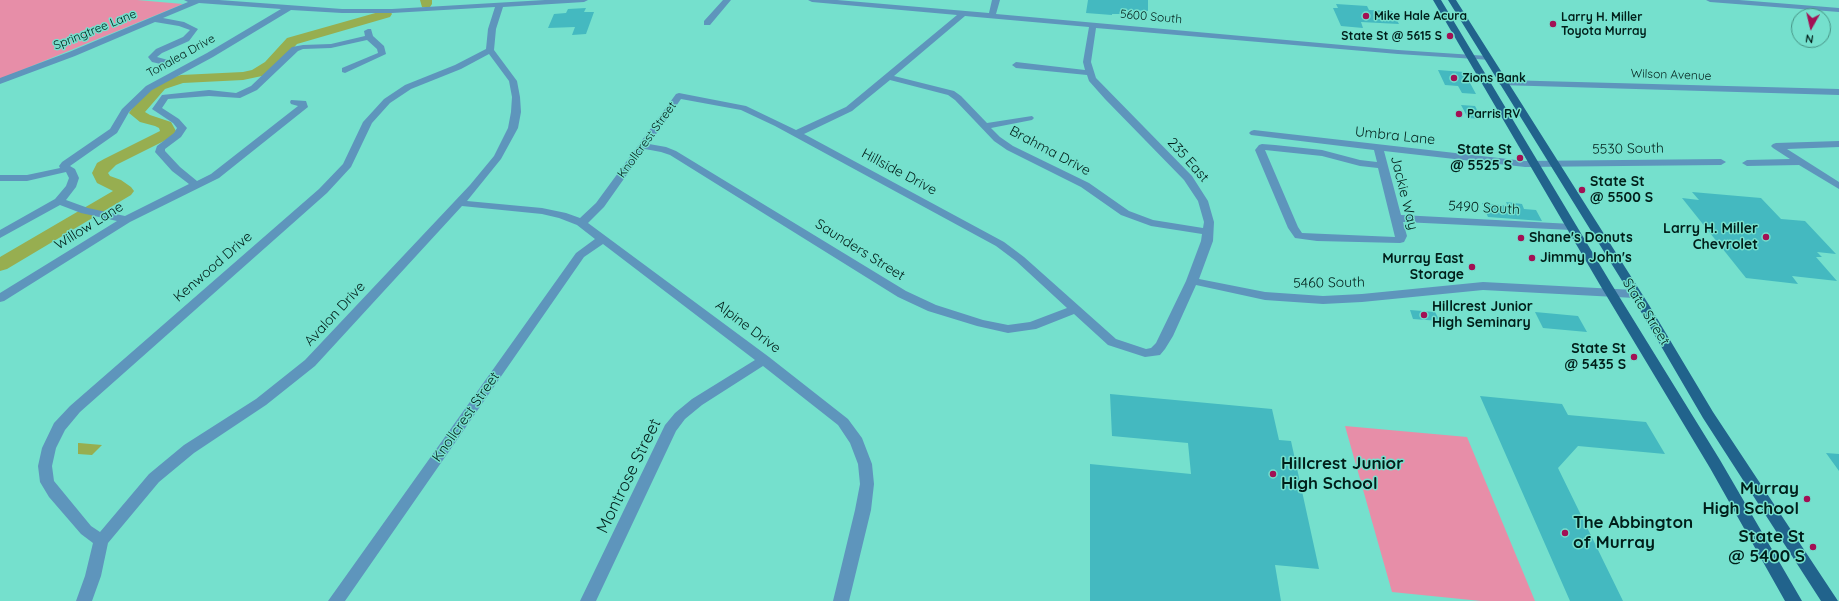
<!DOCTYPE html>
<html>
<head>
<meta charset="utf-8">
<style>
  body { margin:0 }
  #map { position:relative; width:1839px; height:601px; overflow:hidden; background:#75e0cd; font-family:Quicksand,sans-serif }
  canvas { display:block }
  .north { position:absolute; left:1791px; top:8px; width:40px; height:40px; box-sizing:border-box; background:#75e0cd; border:1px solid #469385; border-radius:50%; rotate:188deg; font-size:11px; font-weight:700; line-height:16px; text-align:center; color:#001f1a }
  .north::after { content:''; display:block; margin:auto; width:14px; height:18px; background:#a21054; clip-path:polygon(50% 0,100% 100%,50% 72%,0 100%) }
</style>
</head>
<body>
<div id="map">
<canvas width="1839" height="601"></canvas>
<div class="north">N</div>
</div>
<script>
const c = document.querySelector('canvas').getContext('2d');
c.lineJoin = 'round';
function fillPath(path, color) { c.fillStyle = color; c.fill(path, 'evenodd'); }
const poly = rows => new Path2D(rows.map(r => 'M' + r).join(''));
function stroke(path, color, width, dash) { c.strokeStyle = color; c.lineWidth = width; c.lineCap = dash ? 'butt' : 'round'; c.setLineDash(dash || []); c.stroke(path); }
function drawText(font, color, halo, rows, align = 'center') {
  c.font = font + ' Quicksand,sans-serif'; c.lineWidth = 3; c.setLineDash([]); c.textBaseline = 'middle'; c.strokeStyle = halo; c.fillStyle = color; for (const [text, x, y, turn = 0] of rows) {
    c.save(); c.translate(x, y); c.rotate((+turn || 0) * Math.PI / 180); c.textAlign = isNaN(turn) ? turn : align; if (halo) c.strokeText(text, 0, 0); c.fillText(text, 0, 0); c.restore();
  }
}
const green = poly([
  [0,0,137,0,183,4,0,79],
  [1345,426,1467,437,1535,601,1481,601,1392,592]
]);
const water = poly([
  [78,443,79,443,102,445,92,455,78,454]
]);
const river = poly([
  [420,0,432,0,432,4,430,7,422,7,420,0],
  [386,10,390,11,392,14,390,17,297,44,275,68,262,76,243,80,183,83,165,89,145,112,150,115,171,122,176,131,172,137,116,165,108,173,110,176,121,180,131,187,134,191,131,195,7,269,0,271,0,257,113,191,97,183,92,173,97,163,104,159,160,131,159,128,155,126,140,122,129,113,136,103,155,83,181,75,243,72,252,70,265,62,287,38,386,10]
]);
const building = poly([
  [1088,0,1148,0,1148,11,1121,10,1120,14,1112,14,1112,15,1086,13],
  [1336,4,1367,6,1369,10,1392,11,1399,24,1361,22,1363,28,1341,26,1333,8,1338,8],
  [586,8,584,12,594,12,586,34,572,35,575,27,548,28,554,14,566,13,568,9],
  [1438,70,1464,72,1476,94,1462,93,1458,86,1445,85],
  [1461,105,1475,106,1482,119,1468,118],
  [1692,192,1761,198,1781,219,1805,221,1836,254,1817,252,1822,257,1816,257,1837,281,1792,276,1798,284,1746,278,1682,198,1699,200],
  [1506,202,1522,204,1524,209,1536,210,1542,221,1488,217,1482,203,1508,206],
  [1410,310,1435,312,1440,321,1413,319],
  [1535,312,1578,316,1587,332,1543,328],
  [1110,394,1272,409,1279,440,1291,441,1319,569,1275,565,1281,601,1090,601,1090,464,1191,474,1188,443,1112,436],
  [1480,396,1562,404,1568,415,1646,422,1665,454,1578,446,1558,468,1623,601,1570,601],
  [1826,453,1839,454,1839,471]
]);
const minor = poly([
  [184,0,219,0,342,9,392,9,545,0,588,0,584,2,503,7,496,29,494,50,517,81,520,97,521,112,518,128,501,159,467,201,542,208,566,213,580,218,596,203,676,94,679,93,746,106,796,130,846,107,957,15,812,2,808,0,837,0,989,13,992,0,1000,0,996,14,1398,50,1488,56,1492,58,1491,60,1398,54,1096,28,1091,62,1096,78,1192,176,1208,201,1214,222,1213,241,1199,279,1265,292,1323,296,1362,294,1483,282,1635,290,1641,294,1635,298,1483,290,1362,302,1323,304,1265,300,1196,285,1173,336,1165,349,1160,355,1145,357,1108,345,1074,314,1036,329,1008,333,977,326,928,311,898,297,670,155,661,152,645,149,604,207,588,223,769,357,848,419,862,438,872,464,874,484,871,510,849,601,833,601,855,510,860,484,858,464,850,443,838,425,763,366,702,405,685,419,676,431,596,601,580,601,665,425,675,413,692,399,755,360,603,244,584,257,345,601,328,601,576,253,595,239,577,225,559,218,542,214,462,206,315,366,266,405,194,453,159,482,108,543,101,576,92,601,76,601,85,576,93,543,81,534,49,497,40,482,38,466,42,448,54,423,70,406,319,189,343,164,363,122,384,99,405,85,455,65,486,49,488,29,495,7,392,13,342,13,291,10,213,57,152,90,129,112,117,133,70,166,75,169,79,178,76,187,66,200,88,208,125,216,189,184,172,171,155,152,157,146,174,133,177,128,173,123,152,109,162,95,209,90,236,93,251,86,292,47,303,45,331,44,365,36,364,31,368,29,371,29,373,36,384,46,386,54,345,73,342,72,342,68,378,53,377,49,367,40,331,48,303,49,298,51,257,90,240,98,209,96,168,99,162,108,179,119,187,128,181,137,165,149,165,151,180,167,197,181,211,174,298,106,291,104,290,102,291,100,306,101,308,107,219,178,130,222,4,301,0,302,0,293,117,221,81,213,60,205,0,238,0,230,55,199,66,186,69,178,66,172,27,181,0,181,0,175,27,175,60,168,59,166,62,162,110,129,122,109,146,86,207,53,281,9,199,3,163,18,184,22,198,29,189,41,162,53,157,57,168,60,168,64,165,65,152,62,148,57,156,49,183,37,190,30,179,26,155,22,75,56,0,84,0,78,69,52,188,2,184,0],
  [965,16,1089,27,1083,62,1085,70,1016,62,1012,65,1016,68,1087,75,1089,81,1105,99,1184,180,1198,201,1204,222,1203,228,1153,220,1129,211,1089,183,1013,146,1000,137,991,128,1032,120,1034,118,1032,116,987,123,961,96,954,91,894,76,965,16],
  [489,54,509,81,512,97,511,112,508,128,494,156,470,185,305,360,256,399,184,445,149,474,100,532,91,526,54,481,52,466,56,448,65,430,80,412,327,193,351,167,372,123,390,103,411,89,461,69,489,54],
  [890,80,948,95,955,100,994,141,1007,150,1081,187,1121,215,1151,226,1202,234,1201,241,1186,281,1156,343,1151,348,1146,349,1116,339,1024,257,1004,242,804,134,852,111,890,80],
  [681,99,741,110,775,126,996,246,1016,261,1067,308,1030,322,1008,325,983,320,936,305,906,291,676,151,666,147,649,144,681,99],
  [723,0,731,0,710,25,704,25,704,21,723,0],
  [1706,0,1739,0,1839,8,1839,12,1710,2,1706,0],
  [1503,80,1839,89,1839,95,1500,85,1499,83,1503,80],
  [1254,130,1525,161,1721,159,1726,162,1721,165,1525,167,1384,151,1401,215,1572,224,1577,227,1572,230,1403,222,1407,236,1404,242,1400,243,1317,241,1295,238,1288,228,1255,150,1259,145,1262,144,1275,145,1322,150,1360,160,1377,162,1374,150,1251,135,1249,133,1251,131,1254,130],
  [1265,150,1322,156,1360,166,1378,168,1395,237,1302,233,1298,227,1265,150],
  [1839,141,1839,147,1787,149,1839,182,1839,189,1799,165,1747,166,1742,163,1747,160,1790,159,1773,148,1771,146,1773,144,1776,143,1839,141]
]);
const major = poly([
  [1433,0,1441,0,1612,285,1720,460,1802,601,1785,601,1710,468,1600,285,1433,0],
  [1448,0,1456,0,1649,305,1713,412,1838,601,1821,601,1703,418,1637,305,1448,0]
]);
const markers = [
  [1366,16,4,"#a21054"],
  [1553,24,4,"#a21054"],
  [1450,36,4,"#a21054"],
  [1454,78,4,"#a21054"],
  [1459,114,4,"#a21054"],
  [1520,158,4,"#a21054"],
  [1582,190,4,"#a21054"],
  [1766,237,4,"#a21054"],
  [1521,238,4,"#a21054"],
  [1532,258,4,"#a21054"],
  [1472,267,4,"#a21054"],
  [1424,315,4,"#a21054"],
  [1634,357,4,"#a21054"],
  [1273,474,4,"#a21054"],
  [1807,499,4,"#a21054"],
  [1565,533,4,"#a21054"],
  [1813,547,4,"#a21054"]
];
const farPoinames = [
  ["Mike Hale Acura",1374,16],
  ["Larry H. Miller",1561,17],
  ["Toyota Murray",1561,31],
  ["State St @ 5615 S",1442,36,"right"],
  ["Zions Bank",1462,78],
  ["Parris RV",1467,114]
];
const farStreetnames = [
  ["5600 South",1151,17,5],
  ["Springtree Lane",95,30,-22],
  ["Tonalea Drive",181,56,-29],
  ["Wilson Avenue",1671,75,2],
  ["Knollcrest Street",647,140,-54]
];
const streetNames = [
  ["Umbra Lane",1395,136,6],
  ["5530 South",1628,149,-1],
  ["Brahma Drive",1050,151,28],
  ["235 East",1188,160,48],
  ["Hillside Drive",899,172,28],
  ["Jackie Way",1404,193,76],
  ["5490 South",1484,208,3],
  ["Willow Lane",89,226,-32],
  ["Saunders Street",860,250,32],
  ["Kenwood Drive",213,267,-41],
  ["5460 South",1329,283,-1],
  ["State Street",1646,312,58],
  ["Avalon Drive",335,314,-47],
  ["Alpine Drive",748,327,37],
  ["Knollcrest Street",466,417,-55]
];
const poiNames = [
  ["State St",1512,150],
  ["@ 5525 S",1512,166],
  ["State St",1590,182,"left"],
  ["@ 5500 S",1590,198,"left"],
  ["Larry H. Miller",1758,229],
  ["Chevrolet",1758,245],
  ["Shane's Donuts",1529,238,"left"],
  ["Jimmy John's",1540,258,"left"],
  ["Murray East",1464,259],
  ["Storage",1464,275],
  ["Hillcrest Junior",1432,307,"left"],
  ["High Seminary",1432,323,"left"],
  ["State St",1626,349],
  ["@ 5435 S",1626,365]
];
const nearPoinames = [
  ["Hillcrest Junior",1281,464],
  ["High School",1281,484],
  ["Murray",1799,489,"right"],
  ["High School",1799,509,"right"],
  ["The Abbington",1573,523],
  ["of Murray",1573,543],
  ["State St",1805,537,"right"],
  ["@ 5400 S",1805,557,"right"]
];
const nearStreetnames = [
  ["Montrose Street",629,476,-64]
];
fillPath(green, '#e78ea8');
fillPath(water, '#97ae50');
fillPath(river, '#97ae50');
fillPath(building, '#44b9c0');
fillPath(minor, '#5e95bc');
fillPath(major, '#21638c');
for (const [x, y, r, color] of markers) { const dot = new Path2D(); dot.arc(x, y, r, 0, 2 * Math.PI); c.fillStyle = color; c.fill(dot); stroke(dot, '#75e0cd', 1.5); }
drawText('bold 12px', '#001f1a', '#75e0cd', farPoinames, 'left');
drawText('12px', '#001f1a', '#75e0cd', farStreetnames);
drawText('14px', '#001f1a', '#75e0cd', streetNames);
drawText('bold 14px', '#001f1a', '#75e0cd', poiNames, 'right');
drawText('bold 17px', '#001f1a', '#75e0cd', nearPoinames, 'left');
drawText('17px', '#001f1a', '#75e0cd', nearStreetnames);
</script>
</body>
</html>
